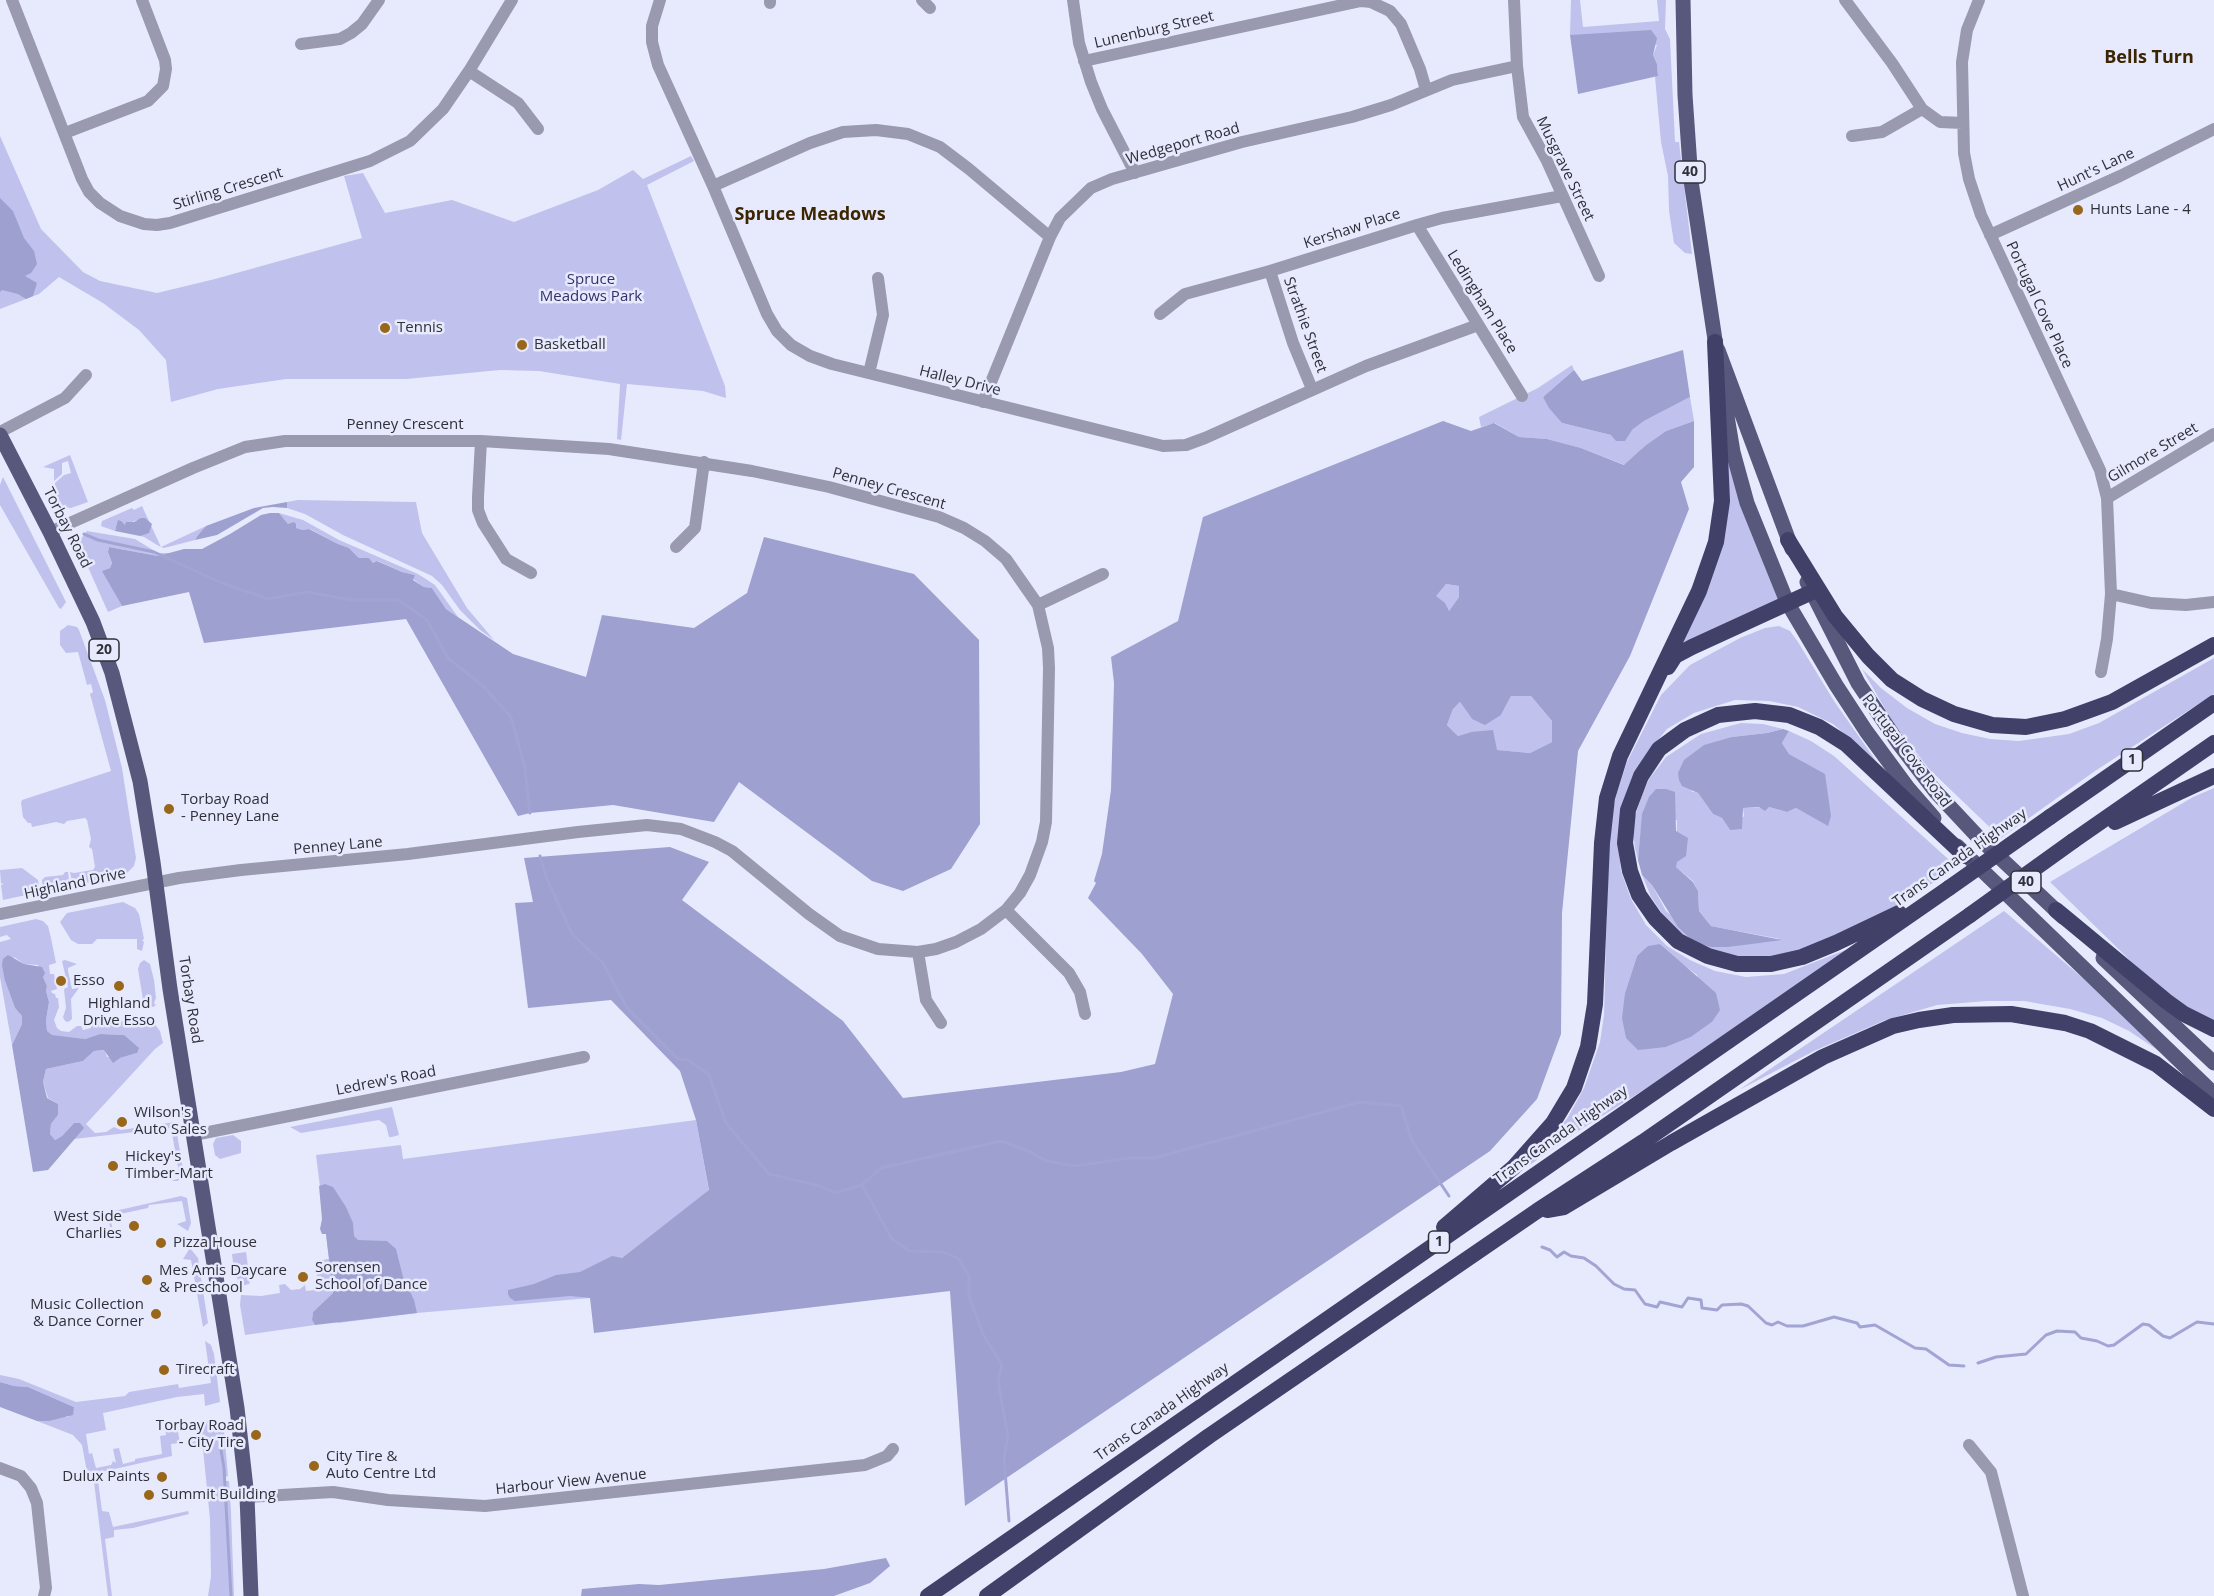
<!DOCTYPE html>
<html>
<head>
<meta charset="utf-8">
<style>
  body { margin:0 }
  canvas { display:block; background:#e7e9fd }
</style>
</head>
<body>
<canvas width="2214" height="1596"></canvas>
<script>
const c = document.querySelector('canvas').getContext('2d');
c.lineJoin = 'round';
function fillPath(path, color) { c.fillStyle = color; c.fill(path, 'evenodd'); }
const poly = rows => new Path2D(rows.map(r => 'M' + r).join(''));
function stroke(path, color, width, dash) { c.strokeStyle = color; c.lineWidth = width; c.lineCap = dash ? 'butt' : 'round'; c.setLineDash(dash || []); c.stroke(path); }
function drawText(font, color, halo, rows, align = 'center') {
  c.font = font + ' "Open Sans",sans-serif'; c.lineWidth = 5; c.setLineDash([]); c.textBaseline = 'middle'; c.strokeStyle = halo; c.fillStyle = color; for (const [text, x, y, turn = 0] of rows) {
    c.save(); c.translate(x, y); c.rotate((+turn || 0) * Math.PI / 180); c.textAlign = isNaN(turn) ? turn : align; if (halo) c.strokeText(text, 0, 0); c.fillText(text, 0, 0); c.restore();
  }
}
const green = poly([
  [1571,0,1580,0,1583,27,1659,21,1657,0,1666,0,1665,29,1670,39,1675,142,1679,142,1692,254,1685,253,1674,243,1669,211,1668,176,1661,142,1655,77,1658,75,1657,64,1653,55,1657,45,1570,35],
  [0,136,41,229,83,272,100,281,157,293,215,279,362,238,344,176,363,173,385,213,452,200,514,222,598,190,633,170,643,179,691,156,694,161,647,185,725,386,726,398,703,391,627,384,621,440,617,439,620,384,539,371,500,370,406,379,286,379,218,389,171,402,166,360,139,330,103,303,59,277,39,294,0,309],
  [1572,365,1574,370,1543,397,1562,423,1611,435,1632,430,1644,421,1690,397,1694,421,1666,431,1646,445,1625,465,1581,448,1547,439,1519,437,1495,423,1481,427,1479,417,1538,388],
  [1726,446,1778,594,1778,602,1676,650,1702,602],
  [70,455,88,502,71,508,59,506,48,492,55,490,55,483,64,475,71,473,68,461,62,463,62,474,54,481,54,469,43,467],
  [3,477,62,594,66,602,61,609,59,608,0,505,0,485],
  [298,500,416,502,422,533,467,608,494,640,480,630,460,610,442,585,432,576,343,535,305,514,287,508,287,502],
  [142,506,161,547,206,526,198,535,195,540,164,548,161,547,157,545,144,537,140,536,143,534,137,520,125,525,122,524,115,529,115,531,101,526,102,521,132,508,134,510],
  [279,513,303,520,339,540,418,574,435,585,458,617,446,609,432,588,424,587,413,579,415,575,402,572,378,561,373,563,369,558,359,558,349,548,338,544,310,529,303,530,296,528,295,524,288,524],
  [87,531,135,539,158,553,173,553,158,556,109,547,108,552,112,563,110,568,103,571,122,606,108,612,79,547,80,540],
  [1446,584,1459,586,1459,597,1449,611,1435,596],
  [68,625,77,627,79,630,105,700,122,768,136,858,134,866,126,874,73,886,70,872,74,873,93,870,95,867,92,849,89,847,91,839,87,820,85,818,67,821,64,824,56,822,32,827,31,823,28,823,23,817,21,803,22,800,111,771,90,694,93,692,91,684,87,685,78,652,66,653,60,645,60,631],
  [1779,626,1790,631,1798,642,1834,701,1888,778,1865,752,1833,724,1798,707,1769,701,1735,700,1694,713,1667,729,1648,752,1618,842,1621,871,1631,899,1646,925,1667,946,1690,960,1715,971,1746,977,1784,974,1848,949,1650,1086,1580,1130,1521,1171,1546,1147,1568,1117,1584,1088,1600,1042,1604,1015,1609,826,1616,796,1627,762,1661,695,1690,665,1740,638,1765,628],
  [1660,944,1675,959,1697,975,1712,1022,1691,1037,1666,1047,1625,993,1637,956],
  [2214,658,2214,694,2095,771,2001,838,1929,769,1892,721,1862,669,1881,688,1907,708,1935,724,1962,733,1990,739,2019,741,2069,734,2099,723],
  [1511,696,1531,696,1552,721,1552,742,1530,753,1496,750,1471,732,1458,736,1447,725,1453,709,1460,702,1472,719,1501,715],
  [1741,723,1763,724,1783,729,1767,733,1732,737,1691,791,1698,793,1713,814,1722,818,1730,830,1744,816,1743,808,1769,807,1787,812,1796,808,1827,825,1801,761,1789,754,1782,743,1789,731,1811,741,1834,756,1957,867,1916,894,1841,938,1796,954,1760,960,1726,957,1691,943,1666,919,1651,897,1642,875,1652,885,1666,911,1711,947,1729,947,1780,939,1711,926,1699,911,1698,891,1693,881,1676,867,1677,820,1641,829,1638,860,1635,848,1632,825,1641,798,1649,779,1666,757,1701,734],
  [2214,788,2214,1022,2197,1014,2148,978,2050,882,2193,797],
  [22,868,38,880,40,892,3,900,1,885,4,884,1,883,0,870],
  [65,872,68,872,70,887,43,892,42,880,45,877,63,875],
  [123,902,135,908,139,914,144,939,142,940,144,942,142,951,137,949,137,939,97,939,92,944,78,944,71,940,60,922,67,913],
  [2004,911,2091,985,2171,1059,2129,1031,2102,1018,2070,1009,2024,1001,1987,1001,1937,1005,1883,1021,1814,1051,1739,1090],
  [36,919,43,921,48,926,51,938,56,963,49,965,50,974,54,974,57,989,51,991,52,993,55,994,56,998,58,998,59,1007,54,1020,57,1028,61,1031,69,1032,77,1026,81,1026,83,1030,91,1028,91,1025,139,1019,153,1022,160,1031,163,1043,155,1049,86,1124,95,1133,106,1132,114,1127,121,1130,175,1122,184,1175,178,1181,171,1181,180,1178,171,1128,74,1139,80,1123,74,1123,62,1136,55,1140,50,1134,51,1124,58,1115,58,1104,48,1098,43,1082,46,1069,83,1061,94,1051,105,1050,107,1057,120,1058,137,1053,124,1035,100,1034,85,1039,52,1036,47,1031,46,1020,49,1002,46,991,47,986,38,965,24,964,14,957,5,981,15,1008,22,1016,22,1024,12,1045,0,977,0,942,11,939,7,935,0,937,0,927],
  [65,960,77,964,68,968,68,971,72,989,79,988,71,999,72,1019,68,1022,65,1021,63,1017,66,1008,64,989,68,987,62,961],
  [144,960,150,964,154,980,156,998,154,1003,156,1005,153,1007,146,1005,143,1000,138,969,140,963],
  [392,1107,399,1135,392,1137,389,1137,386,1125,379,1120,301,1133,290,1127],
  [696,1120,709,1191,622,1258,590,1298,417,1313,338,1323,333,1293,313,1312,312,1320,315,1325,245,1335,240,1305,241,1295,261,1296,280,1293,279,1285,285,1284,291,1290,300,1289,305,1285,306,1291,323,1289,321,1276,317,1276,315,1261,329,1259,316,1155,401,1145,403,1159],
  [233,1135,241,1141,241,1153,220,1159,215,1155,213,1144,216,1138],
  [181,1196,187,1198,191,1223,188,1231,177,1224,186,1221,182,1201,149,1205,148,1208,111,1216,112,1227,110,1227,108,1216,92,1218,97,1215],
  [190,1248,198,1258,208,1323,203,1327,191,1260,183,1259],
  [246,1252,250,1281,249,1284,245,1285,237,1283,238,1280,234,1271,232,1254],
  [205,1341,211,1345,214,1354,220,1402,205,1406,204,1394,177,1397,103,1413,106,1430,86,1434,89,1454,92,1453,96,1468,111,1465,113,1461,116,1463,113,1449,119,1448,123,1464,135,1461,135,1459,162,1454,160,1436,166,1435,165,1425,168,1422,173,1422,177,1426,180,1443,171,1444,172,1456,97,1473,102,1511,109,1512,113,1527,188,1511,189,1514,133,1528,114,1530,114,1537,105,1539,112,1596,108,1596,94,1482,87,1472,82,1445,73,1435,37,1421,49,1421,59,1417,68,1417,74,1407,28,1387,14,1386,0,1382,0,1375,19,1379,76,1402,125,1396,129,1392,178,1384,179,1388,211,1383],
  [214,1420,221,1422,224,1430,228,1476,225,1477,226,1481,229,1481,231,1512,234,1596,208,1596,211,1576,210,1519,203,1449,193,1449,192,1442,201,1440,198,1423,190,1423]
]);
const forest = poly([
  [1651,30,1657,38,1653,55,1657,64,1658,76,1578,94,1570,35],
  [0,198,13,211,24,238,34,251,37,264,31,273,25,276,37,283,33,296,26,299,18,294,2,290,0,292],
  [1683,350,1690,397,1644,421,1632,430,1625,441,1616,441,1611,435,1562,423,1549,408,1543,397,1574,370,1582,381],
  [1443,421,1471,431,1494,423,1519,437,1547,439,1581,448,1624,465,1646,445,1666,431,1694,421,1694,467,1681,482,1689,509,1630,656,1578,751,1562,913,1561,1034,1537,1099,1490,1151,965,1506,950,1291,594,1333,590,1298,570,1296,515,1301,510,1298,508,1294,508,1290,534,1284,556,1275,580,1272,612,1256,622,1258,709,1190,696,1120,680,1071,611,1000,528,1008,515,903,533,902,524,858,670,847,709,862,682,900,843,1021,903,1098,1121,1072,1155,1064,1173,994,1142,954,1088,898,1096,883,1094,881,1102,854,1111,790,1114,683,1111,657,1178,621,1203,517],
  [1446,584,1459,586,1459,597,1449,611,1445,603,1436,596],
  [1511,696,1531,696,1552,721,1552,742,1530,753,1497,750,1493,730,1471,732,1458,736,1447,725,1453,709,1460,702,1472,719,1485,725,1501,715],
  [287,502,287,508,273,507,263,508,217,535,195,540,198,535,206,526,254,508],
  [270,513,279,513,288,524,294,522,296,524,296,528,303,530,309,529,338,544,349,548,359,558,369,558,373,563,377,561,402,572,415,575,413,580,424,587,432,588,446,609,513,654,586,677,602,615,694,628,747,593,764,537,914,574,979,640,980,824,951,869,903,891,872,881,739,782,714,822,613,805,530,813,518,816,406,619,204,643,189,592,122,606,102,571,110,568,112,563,108,552,109,547,158,556,184,549,202,549,230,534,261,515],
  [141,518,145,518,152,524,149,533,140,536,115,531,118,520,121,521,125,525,126,522,134,522],
  [1783,729,1789,731,1782,743,1789,754,1825,774,1831,816,1828,826,1796,808,1787,812,1769,807,1765,811,1759,807,1743,808,1742,829,1730,830,1722,818,1713,814,1698,793,1682,786,1679,780,1678,773,1684,760,1704,745,1732,737,1767,733],
  [1656,789,1666,789,1675,792,1676,831,1688,838,1686,856,1677,862,1676,867,1693,882,1698,891,1699,911,1711,926,1782,940,1729,947,1711,947,1694,942,1678,927,1652,885,1642,875,1638,860,1642,814,1649,797],
  [1660,944,1716,993,1720,1010,1712,1022,1691,1037,1666,1047,1638,1050,1626,1038,1622,1018,1625,993,1637,956,1648,946],
  [8,955,24,964,42,967,45,973,43,977,47,986,46,991,49,1002,46,1020,47,1031,52,1035,85,1039,100,1034,124,1035,139,1048,137,1053,120,1058,113,1063,104,1050,94,1051,83,1061,46,1069,43,1082,47,1098,58,1104,58,1115,51,1124,50,1134,55,1140,62,1136,74,1123,80,1123,84,1128,48,1170,33,1172,12,1045,22,1024,22,1016,15,1008,5,981,2,965,3,959],
  [325,1184,333,1187,346,1207,353,1223,354,1236,358,1240,387,1241,396,1249,403,1277,414,1300,417,1313,315,1325,312,1320,313,1312,333,1293,326,1234,322,1234,320,1229,322,1219,319,1186],
  [0,1382,14,1386,28,1387,67,1404,74,1407,73,1415,49,1421,37,1421,0,1407],
  [886,1558,890,1566,870,1583,834,1596,581,1596,582,1589,639,1584,659,1585,824,1569]
]);
const stream = poly([
  [84,534,98,540,154,552,222,583,268,599,307,592,352,600,398,600,427,620,448,658,482,685,511,717,525,768,530,813],
  [540,856,546,877,572,934,603,963,627,1008,678,1059,688,1060,709,1075,726,1123,769,1174,820,1186,835,1193,862,1185,881,1168,1001,1141,1029,1151,1046,1161,1075,1166,1129,1158,1154,1158,1360,1102,1401,1106,1412,1141,1449,1196],
  [862,1185,892,1239,909,1251,943,1252,959,1259,969,1276,969,1296,983,1334,1002,1365,998,1381,1008,1436,1004,1458,1009,1521],
  [1542,1247,1550,1250,1557,1257,1564,1252,1571,1256,1584,1258,1596,1266,1614,1284,1624,1289,1635,1290,1645,1304,1657,1307,1660,1302,1682,1307,1688,1298,1701,1300,1702,1308,1717,1310,1722,1305,1741,1304,1748,1306,1766,1323,1772,1325,1778,1322,1787,1326,1803,1326,1834,1317,1857,1323,1860,1327,1875,1325,1915,1348,1926,1349,1949,1365,1964,1366],
  [1978,1363,1996,1357,2026,1354,2046,1335,2057,1331,2075,1332,2081,1338,2097,1341,2108,1346,2114,1345,2143,1324,2149,1325,2163,1336,2170,1338,2197,1322,2214,1324],
  [220,1444,224,1468,231,1596]
]);
const minor = poly([
  [12,0,82,179,89,192,100,203,120,216,144,224,157,225,170,223,370,161,410,141,443,109,469,71,512,0],
  [660,0,652,26,652,42,658,65,713,186,767,314,777,331,791,345,810,356,832,364,1163,446,1186,445,1205,438,1366,366,1478,325],
  [922,0,930,8],
  [1073,0,1079,43,1091,82,1102,109,1135,173],
  [1514,0,1517,66,1523,117,1547,161,1599,276],
  [1845,0,1892,63,1922,109,1940,122,1963,123],
  [1979,0,1967,30,1962,62,1964,153,1969,179,1981,215,2100,470,2107,498,2111,594,2107,639,2101,672],
  [770,3,770,0],
  [301,44,340,39,351,33,362,24,379,0],
  [1084,61,1361,1,1371,2,1390,11,1401,24,1420,69,1426,90],
  [469,71,518,103,538,129],
  [65,133,148,101,163,86,166,69,165,60,142,0],
  [1852,136,1882,132,1922,109],
  [713,186,810,143,843,132,876,130,908,134,940,147,969,169,1050,237],
  [1417,225,1522,396],
  [1990,235,2120,176,2214,129],
  [1270,271,1293,343,1312,389],
  [1160,314,1185,294,1270,271,1417,225,1442,218,1562,196],
  [869,373,883,315,878,278],
  [983,402,1050,237,1060,218,1091,188,1112,179,1242,142,1352,117,1391,105,1452,80,1517,66],
  [0,432,65,398,86,375],
  [481,441,478,497,478,510,483,523,506,559,531,573],
  [2107,498,2214,434],
  [676,547,695,528,704,462],
  [2111,594,2151,603,2186,605,2214,602],
  [1038,605,1103,574],
  [1006,910,1069,973,1080,992,1085,1014],
  [0,914,179,878,241,870,408,854,578,832,647,825,681,829,715,842,732,851,809,914,840,936,878,949,918,952,936,949,956,942,981,929,1006,910,1020,893,1030,875,1042,842,1046,822,1049,668,1048,648,1038,605,1006,559,985,541,964,528,939,517,829,487,752,471,609,449,481,441,285,441,245,447,193,468,50,532],
  [918,952,926,1000,941,1023],
  [194,1135,584,1057],
  [1969,1445,1991,1472,2023,1596],
  [0,1468,21,1476,31,1488,37,1503,46,1588,44,1596],
  [247,1497,333,1492,388,1500,485,1506,865,1465,887,1456,893,1449]
]);
const major = poly([
  [1683,0,1685,95,1691,181,1717,353],
  [1718,350,1792,549],
  [1723,392,1733,452,1747,503,1787,602,1836,685,1866,731,1908,788,1934,818],
  [0,435,50,532,93,622,112,673,140,781,153,862,170,989,237,1408,247,1497,251,1596],
  [1807,582,1858,683,1899,744,1935,791,1979,838,2063,917],
  [1957,846,2214,1094],
  [2103,958,2214,1063]
]);
const highway = poly([
  [1788,540,1835,616,1868,656,1892,680,1922,699,1954,714,1992,725,2026,727,2065,719,2112,702,2214,645],
  [1668,667,1675,656,1692,647,1812,592],
  [2050,817,2214,703],
  [2115,822,2214,776],
  [2073,841,2214,743],
  [2056,910,2166,1001,2184,1014,2214,1029],
  [1899,913,1836,943,1802,957,1771,964,1737,964,1708,956,1678,941,1655,918,1639,895,1630,871,1625,843,1628,810,1641,776,1659,749,1685,730,1718,715,1755,711,1789,715,1819,727,1846,744,1965,856],
  [1547,1210,1564,1207,1671,1143,1823,1057,1893,1026,1919,1020,1953,1015,2011,1014,2065,1023,2090,1031,2156,1064,2214,1109],
  [1444,1227,1514,1167,1553,1123,1574,1088,1588,1047,1595,1004,1602,843,1607,798,1620,756,1699,591,1716,542,1722,501,1715,342],
  [928,1596,1949,888],
  [987,1596,1209,1436,1537,1211,1643,1142,1970,915]
]);
const highwayBridge = poly([
  [1949,888,2050,817],
  [1970,915,2073,841]
]);
const markers = [
  [2078,210,6,"#98671a"],
  [385,328,6,"#98671a"],
  [522,345,6,"#98671a"],
  [169,809,6,"#98671a"],
  [61,981,6,"#98671a"],
  [119,986,6,"#98671a"],
  [122,1122,6,"#98671a"],
  [113,1166,6,"#98671a"],
  [134,1226,6,"#98671a"],
  [161,1243,6,"#98671a"],
  [303,1277,6,"#98671a"],
  [147,1280,6,"#98671a"],
  [156,1314,6,"#98671a"],
  [164,1370,6,"#98671a"],
  [256,1435,6,"#98671a"],
  [314,1466,6,"#98671a"],
  [162,1477,6,"#98671a"],
  [149,1495,6,"#98671a"]
];
const shields = [
  [1690,172,30],
  [104,650,30],
  [2132,760,21],
  [2026,882,30],
  [1439,1242,21]
];
const shieldNames = [
  ["40",1690,172],
  ["20",104,650],
  ["1",2132,760],
  ["40",2026,882],
  ["1",1439,1242]
];
const streetNames = [
  ["Lunenburg Street",1154,30,-13],
  ["Wedgeport Road",1183,144,-16],
  ["Musgrave Street",1565,169,64],
  ["Hunt's Lane",2096,170,-25],
  ["Stirling Crescent",228,189,-17],
  ["Kershaw Place",1352,229,-18],
  ["Ledingham Place",1482,302,58],
  ["Portugal Cove Place",2039,305,65],
  ["Strathie Street",1305,325,70],
  ["Halley Drive",960,381,14],
  ["Penney Crescent",405,425],
  ["Gilmore Street",2153,453,-31],
  ["Penney Crescent",889,489,16],
  ["Torbay Road",67,528,63],
  ["Portugal Cove Road",1906,751,53],
  ["Penney Lane",338,846,-5],
  ["Trans Canada Highway",1960,858,-35],
  ["Highland Drive",75,884,-12],
  ["Torbay Road",190,1000,81],
  ["Ledrew's Road",386,1081,-11],
  ["Trans Canada Highway",1561,1135,-35],
  ["Trans Canada Highway",1162,1412,-35],
  ["Harbour View Avenue",571,1482,-6]
];
const poiNames = [
  ["Hunts Lane - 4",2090,210],
  ["Tennis",397,328],
  ["Basketball",534,345],
  ["Torbay Road",181,800],
  ["- Penney Lane",181,817],
  ["Esso",73,981],
  ["Highland",119,1004,"center"],
  ["Drive Esso",119,1021,"center"],
  ["Wilson's",134,1113],
  ["Auto Sales",134,1130],
  ["Hickey's",125,1157],
  ["Timber-Mart",125,1174],
  ["West Side",122,1217,"right"],
  ["Charlies",122,1234,"right"],
  ["Pizza House",173,1243],
  ["Sorensen",315,1268],
  ["School of Dance",315,1285],
  ["Mes Amis Daycare",159,1271],
  ["& Preschool",159,1288],
  ["Music Collection",144,1305,"right"],
  ["& Dance Corner",144,1322,"right"],
  ["Tirecraft",176,1370],
  ["Torbay Road",244,1426,"right"],
  ["- City Tire",244,1443,"right"],
  ["City Tire &",326,1457],
  ["Auto Centre Ltd",326,1474],
  ["Dulux Paints",150,1477,"right"],
  ["Summit Building",161,1495]
];
const parkNames = [
  ["Spruce",591,280],
  ["Meadows Park",591,297]
];
const quarterNames = [
  ["Bells Turn",2149,58],
  ["Spruce Meadows",810,215]
];
fillPath(green, '#c0c2ed');
fillPath(forest, '#9ea0cf');
stroke(stream, '#a2a4d3', 3);
stroke(minor, '#999aaf', 12);
stroke(major, '#57587c', 15);
stroke(highway, '#414069', 16);
stroke(highwayBridge, '#414069', 16);
for (const [x, y, r, color] of markers) { const dot = new Path2D(); dot.arc(x, y, r, 0, 2 * Math.PI); c.fillStyle = color; c.fill(dot); stroke(dot, '#e7e9fd', 2); }
for (const [x, y, w] of shields) { const box = new Path2D(); box.roundRect(x - w / 2, y - 11, w, 22, 4.5); c.fillStyle = '#e7e9fd'; c.fill(box); stroke(box, '#30303a', 1.5); }
drawText('bold 14px', '#30303a', null, shieldNames);
drawText('15px', '#30303a', '#e7e9fd', streetNames);
drawText('15px', '#30303a', '#e7e9fd', poiNames, 'left');
drawText('15px', '#332f69', '#e7e9fd', parkNames);
drawText('bold 18px', '#3c2501', '#e7e9fd', quarterNames);
</script>
</body>
</html>
